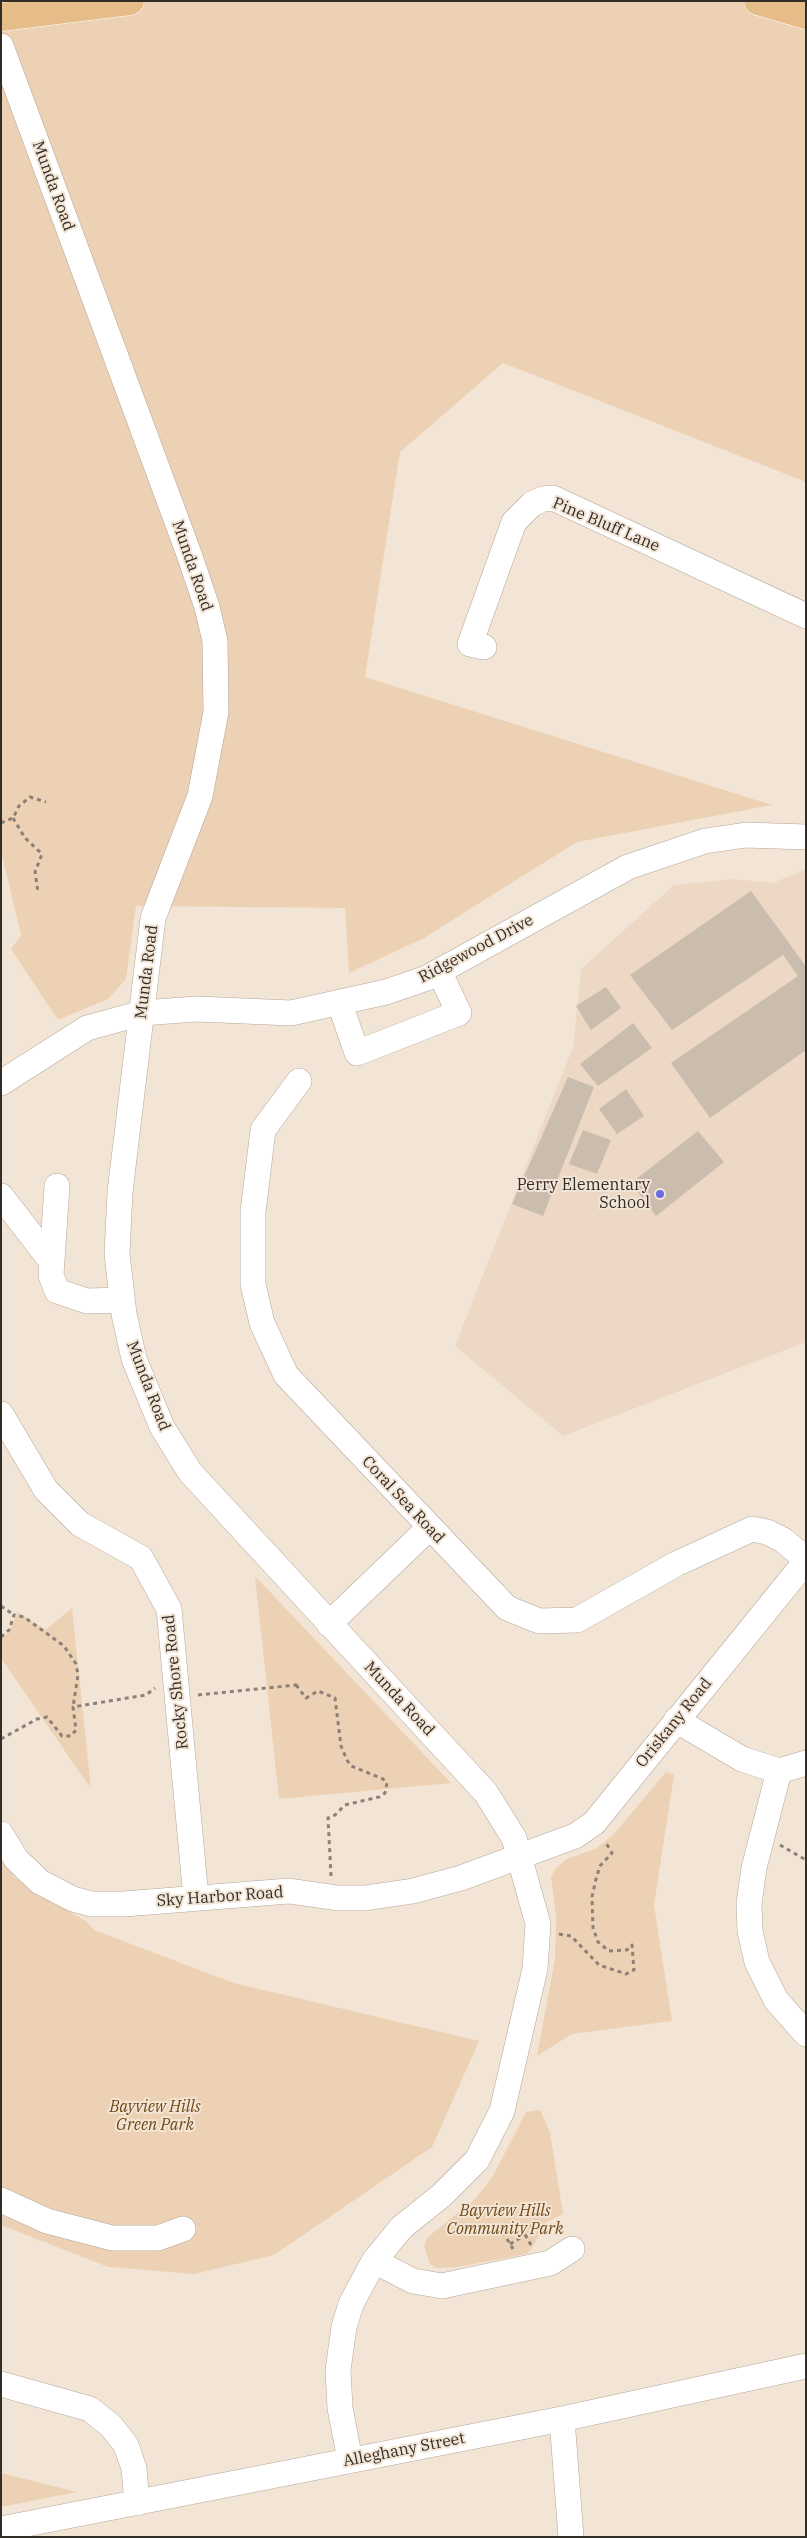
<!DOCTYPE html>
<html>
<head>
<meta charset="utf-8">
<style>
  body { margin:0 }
  #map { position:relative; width:807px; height:2538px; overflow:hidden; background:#f3e5d6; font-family:"IBM Plex Serif",serif }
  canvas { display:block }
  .frame { position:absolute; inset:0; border:2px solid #332d28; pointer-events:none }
</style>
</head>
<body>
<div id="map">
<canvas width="807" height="2538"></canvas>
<div class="frame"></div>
</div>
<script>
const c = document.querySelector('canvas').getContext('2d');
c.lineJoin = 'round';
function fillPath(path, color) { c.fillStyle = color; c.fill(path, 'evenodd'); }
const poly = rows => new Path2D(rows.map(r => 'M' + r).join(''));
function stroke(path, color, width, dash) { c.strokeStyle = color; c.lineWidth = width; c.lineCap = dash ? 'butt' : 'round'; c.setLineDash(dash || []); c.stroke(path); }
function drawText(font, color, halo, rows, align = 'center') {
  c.font = font + ' "IBM Plex Serif",serif'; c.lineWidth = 4; c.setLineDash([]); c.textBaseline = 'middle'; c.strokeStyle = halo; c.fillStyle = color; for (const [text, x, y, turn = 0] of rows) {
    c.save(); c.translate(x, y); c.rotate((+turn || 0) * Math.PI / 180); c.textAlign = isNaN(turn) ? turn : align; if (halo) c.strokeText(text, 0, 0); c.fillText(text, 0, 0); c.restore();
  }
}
const built = poly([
  [806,869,806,1342,563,1436,455,1346,573,1047,581,969,674,885,733,879,773,883]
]);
const green = poly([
  [1,1,806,1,806,482,503,363,400,452,365,677,772,805,577,842,424,938,349,973,345,908,136,906,126,979,108,999,58,1020,11,949,21,935,1,851],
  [255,1576,451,1783,279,1799],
  [72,1608,91,1789,1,1658,1,1639,10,1631,17,1612,46,1630],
  [666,1772,674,1775,654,1905,672,2021,572,2034,537,2056,555,1959,556,1917,551,1877,555,1869,565,1860,597,1848,613,1835],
  [1,1858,15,1878,87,1922,94,1930,234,1983,479,2041,432,2147,274,2255,194,2274,108,2267,1,2225],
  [540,2110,550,2132,563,2214,547,2222,531,2250,526,2254,458,2267,437,2268,430,2264,424,2246,428,2237,475,2199,493,2176,526,2112],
  [1,2473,77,2492,1,2507]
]);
const building = poly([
  [751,891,805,965,806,963,806,1050,710,1118,671,1063,798,976,783,955,672,1030,630,975],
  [606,987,621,1008,591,1030,576,1006],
  [633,1023,652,1048,598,1086,580,1064],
  [568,1077,594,1087,543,1216,512,1204],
  [626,1089,644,1116,617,1134,599,1109],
  [583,1130,611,1140,597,1174,569,1164],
  [698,1131,724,1162,656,1216,631,1183]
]);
const path = poly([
  [13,818,25,838,42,854,35,872,38,892],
  [1,823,13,818,19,806,30,797,46,802],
  [1,1606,14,1615],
  [1,1637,9,1630,14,1615,24,1617,64,1646,76,1664,78,1675,73,1707],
  [296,1685,306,1698,318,1691,335,1698,341,1746,347,1760,351,1766,383,1779,387,1783,385,1793,379,1797,345,1805,335,1815,328,1818,331,1876],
  [198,1695,296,1685,298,1680],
  [1,1739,37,1719,47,1717,62,1736,71,1736,76,1730,73,1707,146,1695,155,1688],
  [780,1845,806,1860],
  [559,1934,571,1936,599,1965,626,1974,634,1970,632,1945,627,1950,609,1951,598,1942,593,1928,592,1897,596,1879,600,1866,612,1853,606,1843],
  [503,2232,513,2249],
  [510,2244,525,2235],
  [531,2245,523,2231,536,2223]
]);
const minor = poly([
  [1,46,189,554,207,607,215,641,216,712,200,796,153,918,120,1192,117,1254,124,1314,134,1359,162,1427,190,1472,486,1793,514,1838,538,1924,535,1969,502,2111,477,2160,442,2195,402,2227,374,2261,351,2304,344,2327,338,2370,340,2408,350,2460],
  [484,647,470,644,514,522,532,504,543,499,553,498,806,616],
  [340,1004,357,1053,459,1013,439,971],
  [299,1081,263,1130,253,1212,253,1284,262,1323,286,1375,507,1608,539,1621,577,1620,676,1564,752,1529,767,1532,783,1540,806,1559],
  [1,1083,87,1028,142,1013,197,1009,291,1013,386,992,427,978,628,867,705,841,746,835,806,837],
  [57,1186,51,1275,57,1291,87,1301,122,1300],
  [1,1196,52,1262],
  [1,1414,46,1490,80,1524,141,1558,169,1609,196,1898],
  [329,1624,429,1528],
  [676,1720,742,1759,779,1771,806,1763],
  [779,1771,754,1868,749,1904,750,1931,757,1962,776,2000,806,2034],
  [1,1834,16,1859,40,1882,73,1899,91,1904,124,1904,289,1891,338,1898,365,1898,413,1891,461,1878,575,1836,594,1823,806,1561],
  [1,2200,47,2221,112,2238,158,2238,183,2229],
  [374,2261,413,2281,442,2286,550,2263,572,2249],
  [1,2384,90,2409,111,2426,126,2445,130,2457,134,2468,137,2503],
  [562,2419,571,2537],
  [1,2529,562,2419,806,2366]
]);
const major = poly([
  [758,1,806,15],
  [1,17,130,1]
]);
const markers = [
  [660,1194,5,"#6a6ce6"]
];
const streetNames = [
  ["Munda Road",53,186,70],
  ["Pine Bluff Lane",606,525,23],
  ["Munda Road",192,566,71],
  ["Ridgewood Drive",476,949,-28],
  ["Munda Road",147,972,-83],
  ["Munda Road",148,1386,69],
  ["Coral Sea Road",403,1500,47],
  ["Rocky Shore Road",176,1682,-96],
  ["Munda Road",399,1699,47],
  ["Oriskany Road",674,1723,-51],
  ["Sky Harbor Road",220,1897,-4],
  ["Alleghany Street",404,2450,-11]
];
const poiNames = [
  ["Perry Elementary",650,1185],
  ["School",650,1203]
];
const parkNames = [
  ["Bayview Hills",155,2107],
  ["Green Park",155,2125],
  ["Bayview Hills",505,2211],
  ["Community Park",505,2229]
];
fillPath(built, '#ecd8c4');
fillPath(green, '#edd1b4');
fillPath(building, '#cbbdae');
stroke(minor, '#b4a698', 26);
stroke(major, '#fff', 29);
stroke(path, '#8b8177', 3, [4, 4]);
stroke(minor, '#fff', 25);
stroke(major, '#e6bc88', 28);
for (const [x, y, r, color] of markers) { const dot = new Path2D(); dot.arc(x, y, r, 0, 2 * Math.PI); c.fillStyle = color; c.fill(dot); stroke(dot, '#f3e5d6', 2); }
drawText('16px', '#332d28', '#f3e5d6', streetNames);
drawText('16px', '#332d28', '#f3e5d6', poiNames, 'right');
drawText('italic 16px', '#704814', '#f3e5d6', parkNames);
</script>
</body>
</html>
